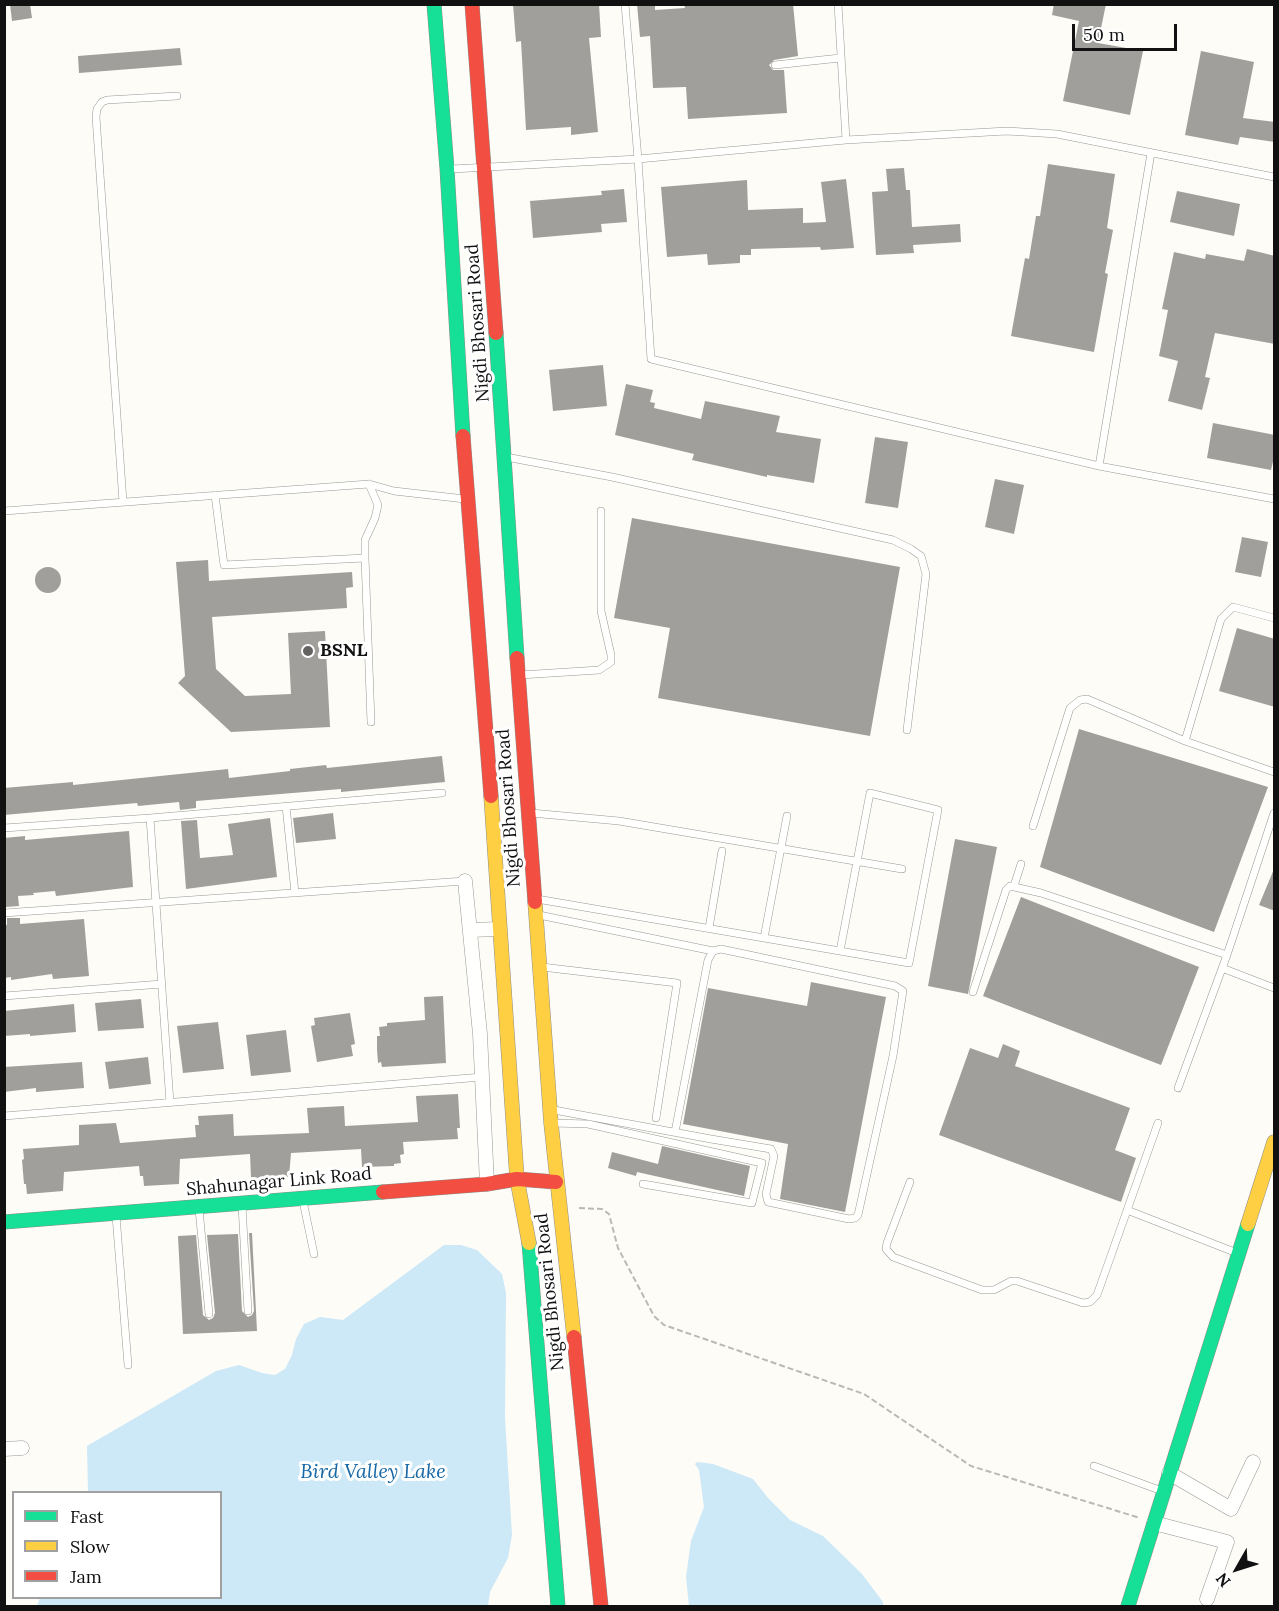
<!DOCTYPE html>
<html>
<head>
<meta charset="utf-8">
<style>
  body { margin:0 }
  #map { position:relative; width:1279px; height:1611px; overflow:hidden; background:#fdfcf7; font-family:Lora,serif }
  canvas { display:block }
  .frame { position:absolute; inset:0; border:6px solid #111; pointer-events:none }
  .legend { position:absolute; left:12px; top:1491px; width:210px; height:108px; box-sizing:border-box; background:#fff; border:2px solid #a0a0a0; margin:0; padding:8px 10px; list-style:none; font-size:18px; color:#111 }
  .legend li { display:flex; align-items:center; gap:12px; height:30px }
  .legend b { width:30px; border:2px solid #a0a0a0 }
  .north { position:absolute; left:1207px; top:1539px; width:60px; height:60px; -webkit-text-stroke:4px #fff; paint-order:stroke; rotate:231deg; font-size:16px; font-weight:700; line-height:24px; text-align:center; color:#111 }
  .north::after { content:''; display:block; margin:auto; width:21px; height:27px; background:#111; clip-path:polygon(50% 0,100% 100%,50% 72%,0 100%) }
  .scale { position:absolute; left:1072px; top:24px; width:105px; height:27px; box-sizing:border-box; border:3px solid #111; border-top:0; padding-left:8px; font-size:18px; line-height:21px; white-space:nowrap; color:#111; -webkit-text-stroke:4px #fff; paint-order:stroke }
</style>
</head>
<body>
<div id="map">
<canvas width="1279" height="1611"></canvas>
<div class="frame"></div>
<ul class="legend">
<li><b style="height:8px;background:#16e098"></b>Fast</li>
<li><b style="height:8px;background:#ffcf43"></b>Slow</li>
<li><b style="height:8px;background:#f24e42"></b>Jam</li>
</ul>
<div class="north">N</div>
<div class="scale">50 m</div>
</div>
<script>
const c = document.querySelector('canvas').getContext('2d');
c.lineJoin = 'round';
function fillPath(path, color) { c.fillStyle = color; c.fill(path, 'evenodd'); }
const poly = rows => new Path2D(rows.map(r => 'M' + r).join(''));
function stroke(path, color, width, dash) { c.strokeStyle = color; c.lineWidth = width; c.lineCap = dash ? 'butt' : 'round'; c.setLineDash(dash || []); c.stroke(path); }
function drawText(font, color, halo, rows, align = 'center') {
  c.font = font + ' Lora,serif'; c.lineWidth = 6; c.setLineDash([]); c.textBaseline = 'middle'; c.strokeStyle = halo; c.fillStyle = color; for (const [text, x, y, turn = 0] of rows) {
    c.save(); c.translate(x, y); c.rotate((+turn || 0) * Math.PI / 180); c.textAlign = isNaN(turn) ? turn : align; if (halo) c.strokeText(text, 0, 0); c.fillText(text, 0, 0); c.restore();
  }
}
const water = poly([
  [444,1245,461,1245,477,1250,502,1274,506,1293,505,1417,512,1535,508,1558,490,1592,488,1606,37,1606,40,1598,220,1598,220,1492,88,1492,87,1446,216,1371,239,1365,262,1373,275,1375,285,1369,292,1355,296,1339,304,1324,320,1317,343,1320],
  [697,1462,713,1464,753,1479,768,1498,790,1520,823,1536,862,1574,883,1602,883,1606,689,1606,686,1577,691,1541,704,1507,699,1470,695,1464]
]);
const building = poly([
  [10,4,30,4,32,18,12,21],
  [513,4,599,4,601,37,589,38,598,132,571,135,571,127,526,130,521,41,516,42],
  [637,4,655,4,655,10,685,8,684,4,793,4,798,56,774,60,769,65,773,70,784,70,787,113,688,119,686,87,653,88,650,36,640,37],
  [1054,4,1106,4,1098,43,1143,51,1130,115,1063,101,1079,21,1052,15],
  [180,48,182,65,79,73,78,56],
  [1201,51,1254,62,1243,118,1275,122,1275,142,1240,137,1238,145,1185,135],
  [1048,164,1115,174,1107,228,1113,230,1105,273,1108,274,1094,352,1011,336,1025,258,1029,259,1036,216,1040,216],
  [904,168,906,190,910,190,912,227,960,224,961,242,913,245,914,253,876,255,872,192,888,191,886,169],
  [846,179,854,248,821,250,820,247,751,249,751,255,740,255,740,263,708,265,707,254,667,257,661,187,747,180,748,210,803,208,803,223,826,222,821,182],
  [624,189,627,222,601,224,602,232,533,238,530,201,602,195,601,191],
  [1177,191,1240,204,1234,236,1170,222],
  [1247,249,1275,256,1275,344,1215,333,1205,377,1210,378,1202,410,1168,401,1178,361,1159,356,1168,310,1162,309,1174,252,1205,259,1206,254,1244,261],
  [603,365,607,406,553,411,549,370],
  [626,384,653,390,650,402,655,403,654,408,701,419,705,401,780,416,776,432,821,439,814,483,767,475,767,477,692,460,694,454,615,435],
  [1213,423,1275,435,1275,453,1271,470,1207,458],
  [875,437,908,442,898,508,865,503],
  [995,479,1024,485,1014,534,985,527],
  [632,518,900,567,870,736,658,698,670,628,614,618],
  [1242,537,1268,542,1261,577,1235,572],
  [208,560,209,581,352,572,353,587,346,588,347,608,212,617,216,669,245,696,291,694,288,633,325,631,330,727,231,732,178,683,185,676,176,562],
  '35 580a13 13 0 1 1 26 0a13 13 0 1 1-26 0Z',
  [1237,628,1275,639,1275,707,1219,691],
  [1079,729,1268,787,1214,932,1040,867],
  [442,756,445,782,341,792,341,789,196,801,196,808,180,810,179,802,138,806,137,803,4,815,4,788,73,782,73,785,228,769,229,778,290,771,290,769,326,765,327,768],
  [333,813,336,839,296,843,293,818],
  [270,818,277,877,186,889,181,821,197,820,200,858,233,855,228,824],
  [129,831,133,887,56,896,55,891,33,893,34,895,18,896,19,906,6,907,4,838,25,836,25,840],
  [955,839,997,847,968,994,928,986],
  [1274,869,1275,869,1275,911,1259,905],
  [1021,897,1199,967,1161,1065,983,996],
  [7,918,20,918,20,924,84,919,89,976,53,979,52,974,11,980,11,977,4,978,4,925,7,925],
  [811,982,886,997,845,1212,780,1199,788,1144,683,1124,708,988,807,1006],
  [443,996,446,1063,382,1067,381,1062,378,1063,377,1050,377,1036,380,1036,379,1027,387,1026,387,1023,425,1020,424,997],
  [141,999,144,1028,98,1031,95,1003],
  [74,1004,76,1032,30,1036,30,1034,4,1036,4,1011],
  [350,1013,355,1044,351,1045,353,1056,317,1062,311,1026,315,1025,314,1018],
  [218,1022,224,1069,183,1073,177,1026],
  [286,1030,291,1072,251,1076,246,1035],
  [1003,1044,1020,1051,1015,1066,1130,1108,1115,1150,1136,1158,1121,1202,939,1135,970,1048,998,1058],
  [148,1057,151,1084,109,1089,105,1062],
  [82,1062,84,1088,36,1092,36,1088,4,1092,4,1067],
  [458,1094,460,1128,457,1128,458,1139,403,1142,404,1154,400,1155,401,1163,394,1164,394,1166,362,1167,361,1149,291,1153,289,1177,251,1178,250,1154,180,1159,179,1184,144,1186,143,1176,140,1176,139,1166,64,1172,63,1191,27,1194,26,1184,24,1184,22,1160,24,1159,23,1149,79,1145,79,1125,116,1123,120,1143,196,1137,195,1125,199,1125,198,1116,233,1114,234,1136,309,1133,307,1108,344,1106,345,1126,418,1122,416,1096],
  [662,1146,750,1166,744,1196,637,1172,636,1176,608,1168,612,1152,658,1164],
  [249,1233,252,1233,257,1331,183,1334,178,1236,196,1235,203,1315,209,1320,213,1318,215,1313,207,1235,238,1234,242,1311,248,1317,252,1315,254,1311]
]);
const path = poly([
  [579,1208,602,1209,609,1214,618,1248,654,1316,664,1325,864,1394,971,1466,1140,1518]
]);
const lane = poly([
  [625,4,638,159,651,359,1099,466,1274,499],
  [838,4,846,140],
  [775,65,840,58],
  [452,169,638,159,846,140,1007,131,1057,134,1274,177],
  [506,457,612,477,893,540,911,549,921,556,926,574,907,730],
  [1099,466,1151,153],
  [369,484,378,505,375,518,365,540,365,558,371,722],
  [215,495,224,565,365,558],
  [123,502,96,117,97,109,102,102,107,100,177,96],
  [4,511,369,484,394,491,465,499],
  [520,675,599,670,611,662,611,655,601,611,601,511],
  [1185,741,1221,619,1233,607,1274,618],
  [286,806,295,893],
  [531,813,619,821,902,869],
  [150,818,170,1103],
  [1033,826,1070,708,1080,700,1087,699,1185,741,1274,772],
  [4,828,150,818,442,793],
  [1014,886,1021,864],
  [537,899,764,938,840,951,909,963,938,810,870,793,840,951],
  [4,913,465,881],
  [539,915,713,951],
  [709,928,722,851],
  [764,938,787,816],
  [542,967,677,983,656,1118],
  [1222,968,1274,988],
  [973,992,1006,890,1010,886,1041,893,1227,955],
  [4,996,162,984],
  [1178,1088,1227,955,1274,813],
  [554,1110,711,1139,771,1149,774,1156,766,1194,768,1202,849,1219,855,1218,858,1215,893,1056,903,991,895,986,721,949,713,951,708,960,675,1132],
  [4,1116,482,1077],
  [553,1123,588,1124,762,1163,752,1203,643,1184],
  [910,1182,887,1243,886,1249,893,1257,982,1290,994,1290,1011,1281,1017,1281,1083,1303,1090,1302,1097,1295,1158,1123],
  [303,1201,314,1254],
  [242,1206,248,1311],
  [199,1209,209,1314],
  [1127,1210,1237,1253],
  [116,1216,128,1365],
  [1094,1466,1162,1491]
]);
const street = poly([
  [465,881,480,1034,487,1184],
  [470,930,499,929],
  [4,1449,22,1448],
  [1169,1473,1231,1509,1253,1462],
  [1154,1523,1227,1542,1207,1599]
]);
const fast = poly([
  [434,4,447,169,463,436],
  [496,333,517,658],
  [4,1222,383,1192],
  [529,1243,558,1606],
  [1128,1606,1248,1224]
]);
const slow = poly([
  [491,796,517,1179,529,1243],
  [535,902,551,1123,574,1337],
  [1248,1224,1274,1142]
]);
const jam = poly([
  [472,4,496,333],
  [463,436,491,796],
  [517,658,535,902],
  [383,1192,487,1184,517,1179,556,1182],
  [574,1337,601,1606]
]);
const markers = [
  [308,651,6,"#646362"]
];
const streetNames = [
  ["Nigdi Bhosari Road",478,323,-94],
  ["Nigdi Bhosari Road",509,808,-94],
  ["Shahunagar Link Road",279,1182,-5],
  ["Nigdi Bhosari Road",550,1292,-96]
];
const poiNames = [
  ["BSNL",320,651]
];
const waterNames = [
  ["Bird Valley Lake",373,1472]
];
fillPath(water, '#cde8f7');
fillPath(building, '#a19f9c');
stroke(lane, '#979795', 8);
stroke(street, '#979795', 15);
stroke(fast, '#8e8d8b', 15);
stroke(slow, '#8e8d8b', 15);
stroke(jam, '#8e8d8b', 15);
stroke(path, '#b9b9b8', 2, [6, 3]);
stroke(lane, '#fffffe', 7);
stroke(street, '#fffffe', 14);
stroke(fast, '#16e098', 14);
stroke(slow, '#ffcf43', 14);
stroke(jam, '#f24e42', 14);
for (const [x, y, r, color] of markers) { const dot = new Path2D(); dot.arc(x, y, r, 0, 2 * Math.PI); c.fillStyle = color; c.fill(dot); stroke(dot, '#fff', 2); }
drawText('18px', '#111', '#fff', streetNames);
drawText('bold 18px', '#111', '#fff', poiNames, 'left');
drawText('italic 20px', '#1768a6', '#fff', waterNames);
</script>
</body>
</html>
